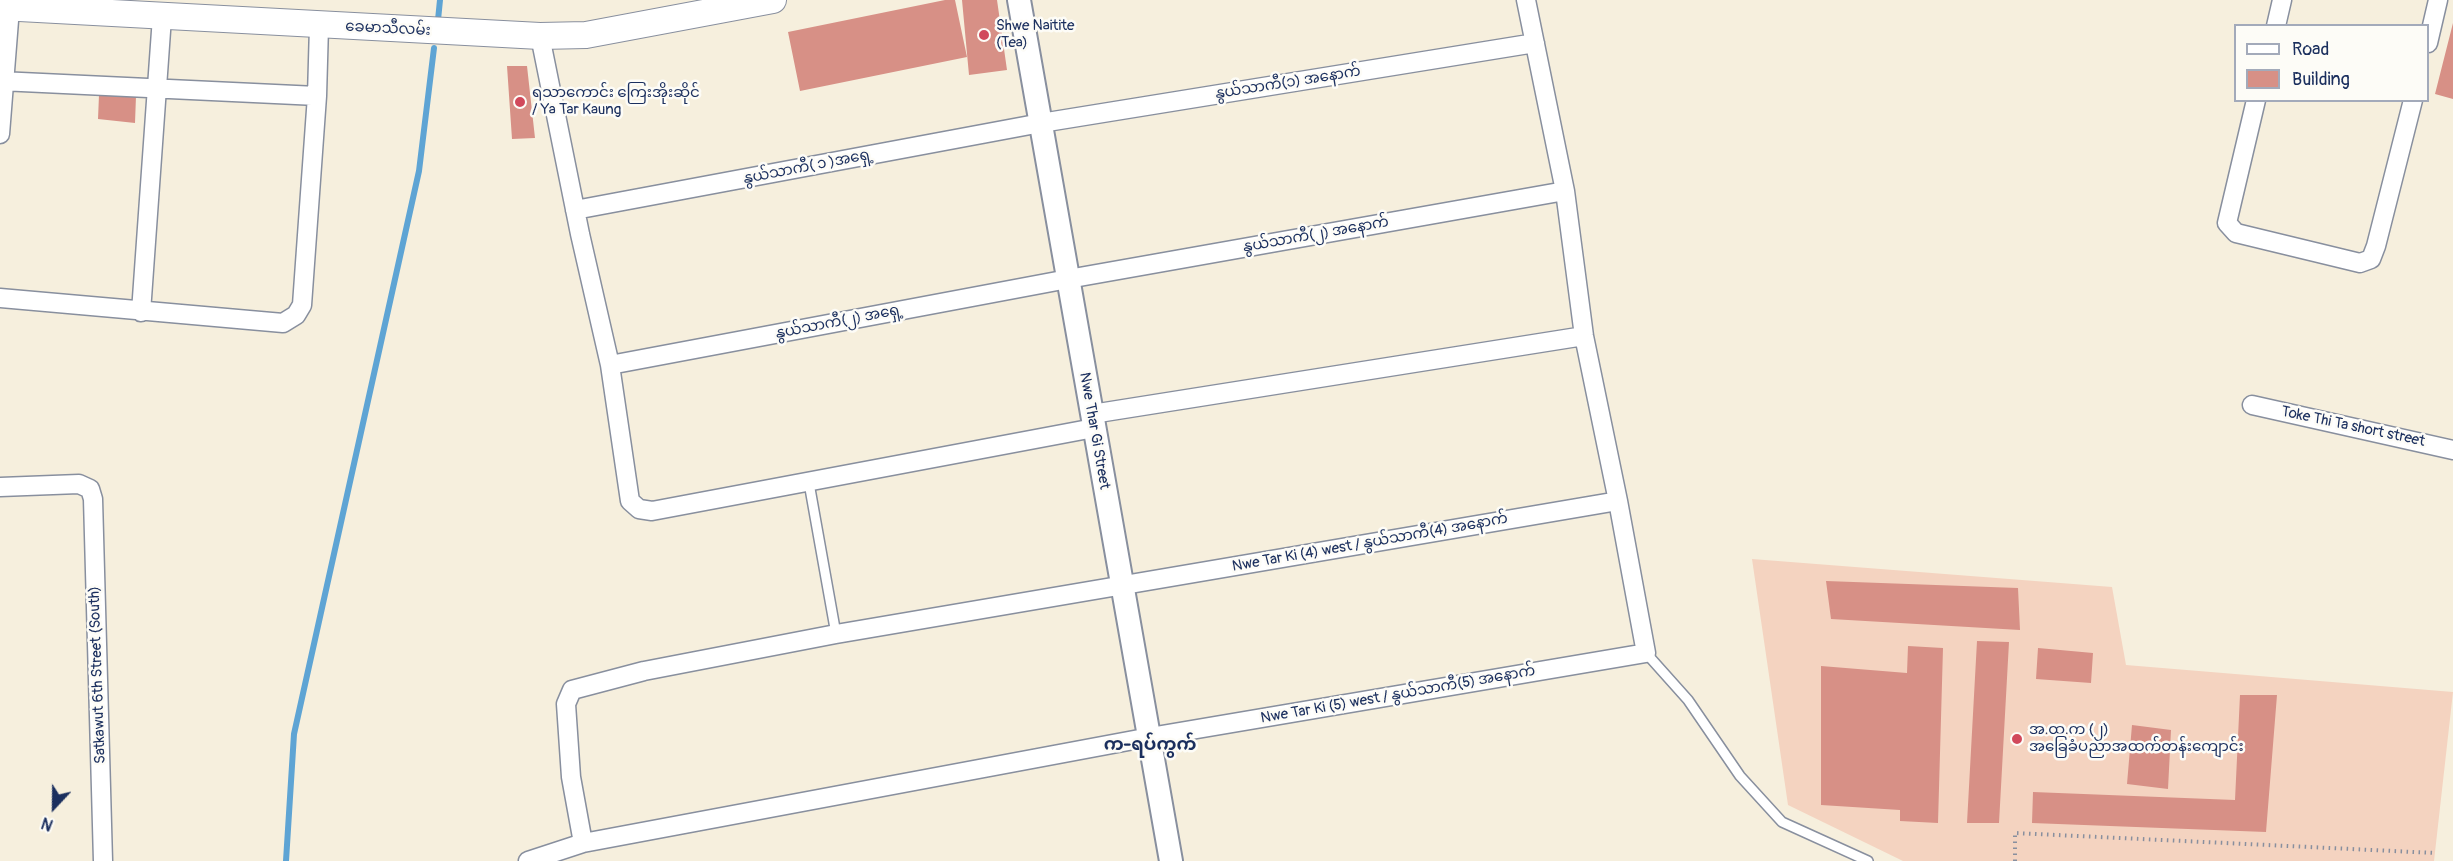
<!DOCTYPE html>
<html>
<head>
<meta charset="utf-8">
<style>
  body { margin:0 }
  #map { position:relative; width:2453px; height:861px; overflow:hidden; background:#f6efdd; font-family:Pangolin,sans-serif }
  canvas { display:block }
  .legend { position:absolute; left:2234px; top:24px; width:195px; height:78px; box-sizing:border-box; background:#fdfcf7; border:2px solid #a3aaba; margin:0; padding:8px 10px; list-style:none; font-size:18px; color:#1b2f5e }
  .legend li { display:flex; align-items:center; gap:12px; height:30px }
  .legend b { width:30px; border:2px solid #a3aaba }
  .north { position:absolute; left:24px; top:777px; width:60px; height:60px; -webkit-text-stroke:4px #fdfcf7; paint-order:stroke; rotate:202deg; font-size:16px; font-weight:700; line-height:24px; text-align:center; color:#1b2f5e }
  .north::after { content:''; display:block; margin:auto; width:21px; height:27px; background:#1b2f5e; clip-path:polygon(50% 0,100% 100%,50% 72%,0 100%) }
</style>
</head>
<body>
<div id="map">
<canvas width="2453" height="861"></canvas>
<ul class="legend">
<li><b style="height:8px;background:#fff"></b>Road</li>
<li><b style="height:16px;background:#d79086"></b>Building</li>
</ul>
<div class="north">N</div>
</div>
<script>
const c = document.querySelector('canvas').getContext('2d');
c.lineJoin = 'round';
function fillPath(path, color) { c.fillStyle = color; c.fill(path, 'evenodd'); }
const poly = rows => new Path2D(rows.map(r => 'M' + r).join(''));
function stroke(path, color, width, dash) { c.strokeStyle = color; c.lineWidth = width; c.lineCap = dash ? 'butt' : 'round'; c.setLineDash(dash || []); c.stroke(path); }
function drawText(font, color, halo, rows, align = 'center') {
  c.font = font + ' Pangolin,"Noto Sans Myanmar",sans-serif'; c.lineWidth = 5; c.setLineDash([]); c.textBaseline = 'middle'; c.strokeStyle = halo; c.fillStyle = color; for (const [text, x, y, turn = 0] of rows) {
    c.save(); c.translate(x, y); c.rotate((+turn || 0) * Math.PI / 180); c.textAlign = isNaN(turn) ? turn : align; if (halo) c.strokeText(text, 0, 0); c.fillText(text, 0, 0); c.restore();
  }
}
const built = poly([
  [1752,559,2112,587,2126,665,2453,692,2434,861,1903,861,1788,805]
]);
const stream = poly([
  [438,20,440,0],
  [286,861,294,734,419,171,434,48]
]);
const building = poly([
  [945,0,955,0,967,57,800,91,788,32],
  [962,0,997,0,1007,70,969,75],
  [2453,23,2453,99,2435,94],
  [507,66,527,66,535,138,512,139],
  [99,95,136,96,135,123,98,119],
  [1826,581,2018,588,2020,630,1831,619],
  [1977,641,2009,642,1999,823,1967,823],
  [1908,646,1943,648,1938,823,1900,821,1900,810,1821,805,1821,666,1907,673],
  [2038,648,2093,653,2091,683,2036,679],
  [2240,695,2277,695,2266,832,2032,823,2033,792,2235,800],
  [2132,725,2171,730,2168,789,2127,784]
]);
const path = poly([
  [2015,861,2015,833,2435,853]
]);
const service = poly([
  [809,483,836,634],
  [1646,653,1688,700,1740,776,1782,822,1868,861]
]);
const minor = poly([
  [2276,26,2282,0],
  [540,36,580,234,610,365,630,501,639,509,652,511,1094,428],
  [2428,43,2438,0],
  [0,81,317,96],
  [2256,100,2227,223,2236,233,2360,263,2371,259,2376,246,2413,100],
  [0,134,10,8],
  [575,210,1041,123,1535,43],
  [0,298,283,323,296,315,302,305,317,96,319,26],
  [141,312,162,17],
  [610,365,1068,279,1565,191],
  [2252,405,2453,450],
  [1092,414,1584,336],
  [0,487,79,484,90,489,93,499,103,861],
  [583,843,571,777,566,704,572,690,644,671,836,634,1618,501],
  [528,861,583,843,1150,737,1646,653,1618,501,1584,336,1565,191,1526,0]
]);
const tertiary = poly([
  [1019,0,1171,861]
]);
const secondary = poly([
  [0,7,540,36,586,35,773,0]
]);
const markers = [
  [984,35,6,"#d1495b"],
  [520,102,6,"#d1495b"],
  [2017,739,6,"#d1495b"]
];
const poiNames = [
  ["Shwe Naitite",996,26],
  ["(Tea)",996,43],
  ["ရသာကောင်း ကြေးအိုးဆိုင်",532,93],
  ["/ Ya Tar Kaung",532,110],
  ["အ.ထ.က (၂)",2029,730],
  ["အခြေခံပညာအထက်တန်းကျောင်း",2029,747]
];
const streetNames = [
  ["ခေမာသီလမ်း",388,29,3],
  ["နွယ်သာကီ(၁) အနောက်",1288,83,-9],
  ["နွယ်သာကီ( ၁ )အရှေ့",808,167,-11],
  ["နွယ်သာကီ(၂) အနောက်",1316,235,-10],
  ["နွယ်သာကီ(၂) အရှေ့",839,322,-11],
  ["Toke Thi Ta short street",2353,427,12],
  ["Nwe Thar Gi Street",1094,431,80],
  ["Nwe Tar Ki (4) west / နွယ်သာကီ(4) အနောက်",1370,543,-10],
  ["Satkawut 6th Street (South)",98,675,-92],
  ["Nwe Tar Ki (5) west / နွယ်သာကီ(5) အနောက်",1398,695,-10]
];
const quarterNames = [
  ["က-ရပ်ကွက်",1150,745]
];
fillPath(built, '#f4d3c0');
stroke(stream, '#5ea4d4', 6);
fillPath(building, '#d79086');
stroke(service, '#888f9e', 12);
stroke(minor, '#888f9e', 21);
stroke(tertiary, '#888f9e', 26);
stroke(secondary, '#888f9e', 28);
stroke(path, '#888f9e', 4, [1.5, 4.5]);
stroke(service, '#fff', 9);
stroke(minor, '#fff', 18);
stroke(tertiary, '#fff', 22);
stroke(secondary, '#fff', 26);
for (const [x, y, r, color] of markers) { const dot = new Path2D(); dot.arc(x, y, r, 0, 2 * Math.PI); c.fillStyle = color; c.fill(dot); stroke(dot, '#fdfcf7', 2); }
drawText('15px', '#1b2f5e', '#fdfcf7', poiNames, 'left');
drawText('15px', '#1b2f5e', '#fdfcf7', streetNames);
drawText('bold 18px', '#1b2f5e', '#fdfcf7', quarterNames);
</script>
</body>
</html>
